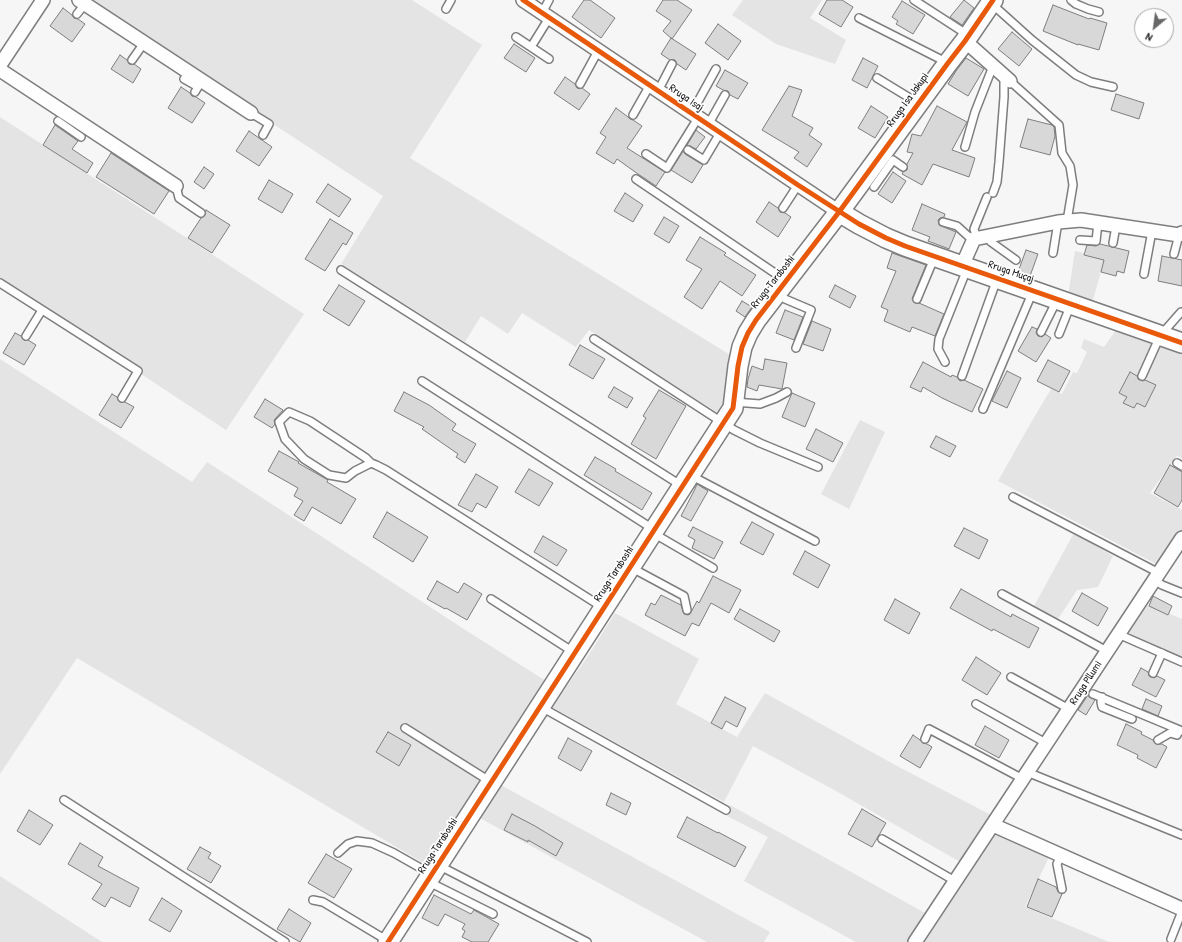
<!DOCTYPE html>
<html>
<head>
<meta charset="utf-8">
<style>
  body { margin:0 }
  #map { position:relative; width:1182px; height:942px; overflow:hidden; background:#f6f6f6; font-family:"Patrick Hand",sans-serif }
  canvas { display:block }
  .north { position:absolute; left:1134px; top:8px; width:40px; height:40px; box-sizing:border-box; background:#fff; border:1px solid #a4a4a4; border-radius:50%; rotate:209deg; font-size:11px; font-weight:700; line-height:16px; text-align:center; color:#1c1c1c }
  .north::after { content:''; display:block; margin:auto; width:14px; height:18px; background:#686868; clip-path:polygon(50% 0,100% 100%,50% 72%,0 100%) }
</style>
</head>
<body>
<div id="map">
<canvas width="1182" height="942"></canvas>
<div class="north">N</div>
</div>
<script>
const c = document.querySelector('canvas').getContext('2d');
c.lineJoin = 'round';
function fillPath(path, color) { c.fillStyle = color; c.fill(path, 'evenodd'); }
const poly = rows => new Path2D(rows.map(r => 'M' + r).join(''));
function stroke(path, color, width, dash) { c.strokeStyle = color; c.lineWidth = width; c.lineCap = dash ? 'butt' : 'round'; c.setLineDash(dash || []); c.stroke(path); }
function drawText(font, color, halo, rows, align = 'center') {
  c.font = font + ' "Patrick Hand",sans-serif'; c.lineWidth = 3.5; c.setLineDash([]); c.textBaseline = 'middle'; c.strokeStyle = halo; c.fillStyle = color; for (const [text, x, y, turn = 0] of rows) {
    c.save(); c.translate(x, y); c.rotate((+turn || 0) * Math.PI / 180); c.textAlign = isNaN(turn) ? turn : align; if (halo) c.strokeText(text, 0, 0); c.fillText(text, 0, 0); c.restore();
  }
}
const green = poly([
  [84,0,412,0,482,45,410,158,732,356,727,395,718,413,589,330,576,347,522,313,508,334,481,316,465,342,341,264,383,196],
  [743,0,822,0,810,18,846,40,835,64,776,44,732,15],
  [0,117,304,314,226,430,0,281],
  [1075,251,1105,258,1092,303,1068,296],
  [1116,330,1182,354,1182,458,1177,456,1150,493,1182,510,1182,531,1160,566,998,481,1029,426,1051,389,1062,394,1073,372,1077,373,1087,352,1081,348,1084,339,1104,347],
  [0,359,192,482,207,462,467,631,546,681,511,737,425,864,77,658,0,774],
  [860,420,885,432,849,509,821,494],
  [1074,533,1113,556,1098,587,1077,590,1058,619,1034,606],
  [1146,604,1182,619,1182,659,1135,638,1131,635,1128,631],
  [615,613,699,659,676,704,737,737,765,693,897,766,993,816,962,863,836,791,753,746,724,802,552,707,588,656],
  [497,783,770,932,764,942,707,942,476,816],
  [730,805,927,914,910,942,856,942,744,881,768,837,725,815],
  [995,833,1050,855,1025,907,1109,942,922,942],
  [0,876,102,942,0,942]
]);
const building = poly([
  [584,0,590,0,615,18,601,38,572,17,584,0],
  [663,0,677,0,692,10,672,39,663,31,671,21,656,11,663,0],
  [827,0,842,0,853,7,841,27,819,14,827,0],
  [964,0,974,8,962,25,950,17,964,0],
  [902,1,925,15,913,34,896,24,898,21,892,17,902,1],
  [1053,5,1089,19,1090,18,1107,23,1099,50,1078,44,1078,45,1043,31,1053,5],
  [63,8,72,15,74,18,78,19,85,24,72,42,50,26,63,8],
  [718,24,741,41,728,60,705,43,718,24],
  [1012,32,1032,49,1019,66,998,49,1012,32],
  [671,38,696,54,686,70,677,64,675,60,670,60,661,54,671,38],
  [514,44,535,58,526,72,504,58,514,44],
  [120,55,127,60,129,64,134,64,141,69,133,83,111,69,120,55],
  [863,58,878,66,867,88,852,80,863,58],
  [966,58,984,69,968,96,948,84,956,71,966,58],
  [725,70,748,83,738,99,730,95,728,91,723,90,716,86,725,70],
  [565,77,575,84,577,88,582,88,590,94,579,110,554,93,565,77],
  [789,86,802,90,792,116,813,128,809,135,822,144,807,167,794,158,799,152,762,130,789,86],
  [181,87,190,93,192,96,196,97,205,103,192,123,168,108,181,87],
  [1116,94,1144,103,1139,119,1111,110,1116,94],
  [871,106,888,117,875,138,858,128,871,106],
  [937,106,967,122,952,150,975,158,969,177,933,164,922,185,902,174,903,172,907,170,907,164,913,153,907,152,912,134,921,136,937,106],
  [616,108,628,117,630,119,633,120,642,126,627,148,665,172,656,186,638,174,617,159,614,164,596,153,606,137,600,133,616,108],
  [1028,119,1052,125,1054,127,1055,136,1050,155,1020,147,1028,119],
  [55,125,78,141,72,149,93,163,87,173,43,145,55,125],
  [696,130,705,137,696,149,690,146,687,145,696,130],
  [249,131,272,147,259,166,236,151,249,131],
  [683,151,685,154,703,165,692,183,671,170,683,151],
  [111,153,169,191,154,214,96,177,111,153],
  [204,167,214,174,204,189,194,182,204,167],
  [893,172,906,181,892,203,878,194,893,172],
  [269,180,293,194,282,213,258,199,269,180],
  [328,184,351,199,339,217,316,202,328,184],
  [625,193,643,205,633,222,614,211,625,193],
  [769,202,778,208,780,212,785,213,791,217,778,237,756,222,769,202],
  [922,204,945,214,944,217,940,218,938,220,939,225,956,232,949,249,928,241,930,237,912,230,922,204],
  [206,210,230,225,212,253,188,238,201,218,205,215,206,210],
  [664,217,679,226,669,243,654,234,664,217],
  [330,219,353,233,346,245,343,243,325,271,305,259,330,219],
  [700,237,726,253,724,255,756,275,742,296,720,281,702,309,684,297,702,269,686,260,700,237],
  [1100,244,1129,251,1124,273,1117,271,1116,276,1101,272,1104,260,1084,255,1087,245,1096,246,1100,244],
  [1026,250,1038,254,1030,276,1018,272,1026,250],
  [892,253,926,265,912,299,915,303,919,303,944,314,935,336,912,327,910,332,884,321,888,310,881,307,896,271,887,268,892,253],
  [1162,256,1182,260,1182,286,1158,281,1162,256],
  [339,285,365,301,349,326,323,310,339,285],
  [835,285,856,296,850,308,829,297,835,285],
  [742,301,752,307,745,317,736,311,742,301],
  [785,310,803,317,794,340,776,333,785,310],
  [812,321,831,329,823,351,803,344,812,321],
  [1032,327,1037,329,1036,333,1038,336,1042,337,1045,334,1051,338,1036,362,1018,351,1032,327],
  [15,333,21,336,24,340,28,340,36,345,24,365,3,353,15,333],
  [580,345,605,359,593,379,569,365,580,345],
  [765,359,787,363,782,389,759,385,757,391,747,387,748,379,752,366,763,370,765,359],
  [1048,360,1070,371,1059,392,1037,381,1048,360],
  [923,362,951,377,952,375,957,377,960,381,964,380,983,389,972,412,942,398,923,387,921,392,910,387,923,362],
  [1007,371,1021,378,1007,408,992,401,1007,371],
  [1130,372,1137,376,1138,379,1140,380,1143,381,1145,380,1156,385,1145,407,1137,403,1134,408,1123,403,1127,397,1119,393,1130,372],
  [614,387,633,398,627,408,608,397,614,387],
  [659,390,686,406,656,459,631,444,646,418,643,416,659,390],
  [404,392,429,405,456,424,452,430,476,444,465,463,456,457,458,454,422,429,424,427,394,411,404,392],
  [792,393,815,403,805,427,782,417,792,393],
  [112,394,117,397,118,400,120,402,125,402,134,407,121,428,99,415,112,394],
  [265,399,283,410,275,419,274,421,275,424,272,428,254,417,265,399],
  [816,429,843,443,833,462,806,449,816,429],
  [936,436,956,446,950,457,930,447,936,436],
  [279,451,299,462,298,463,328,480,327,482,356,499,341,524,312,507,304,521,294,515,303,501,294,496,298,488,268,471,279,451],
  [595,457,616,469,615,471,652,493,642,510,584,475,595,457],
  [1170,465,1182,472,1182,500,1178,507,1154,493,1170,465],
  [529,469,553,483,539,506,515,492,529,469],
  [476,474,498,487,486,508,477,503,472,512,458,505,476,474],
  [697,484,708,491,691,521,681,516,695,489,697,484],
  [387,512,428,537,413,562,373,537,387,512],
  [752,522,774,534,763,555,740,543,752,522],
  [693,527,723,542,714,559,692,548,695,540,688,536,693,527],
  [964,528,988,540,979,559,954,546,964,528],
  [543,536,567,550,557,566,534,552,543,536],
  [805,551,830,565,818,588,793,574,805,551],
  [713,576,741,590,729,613,711,603,699,626,692,623,685,636,645,615,651,603,655,605,661,595,681,605,684,614,688,615,690,614,697,601,699,603,713,576],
  [437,581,458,593,464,583,482,594,467,620,446,608,445,609,427,599,437,581],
  [961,589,1011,617,1012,614,1039,628,1029,648,993,629,992,631,950,608,961,589],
  [1082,593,1108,608,1098,626,1072,611,1082,593],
  [1153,596,1172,606,1168,615,1149,606,1153,596],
  [895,599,920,613,909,634,884,620,895,599],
  [740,609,780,631,774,642,734,619,740,609],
  [976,657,1001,673,987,695,962,680,976,657],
  [1141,668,1148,672,1149,676,1151,677,1154,678,1157,676,1165,680,1156,697,1132,685,1141,668],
  [1088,695,1089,697,1095,700,1086,715,1078,710,1088,695],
  [725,697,746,708,737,727,726,721,722,729,711,723,725,697],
  [1146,699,1162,706,1158,716,1142,709,1146,699],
  [1126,724,1142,732,1141,734,1153,740,1154,742,1156,744,1162,744,1167,747,1156,768,1137,758,1138,755,1117,745,1126,724],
  [985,726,1009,740,999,758,975,745,985,726],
  [388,732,411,745,399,766,376,752,388,732],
  [913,735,920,740,923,743,927,744,932,747,920,768,900,756,913,735],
  [568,738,592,751,581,771,558,758,568,738],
  [611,793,631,803,626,815,606,805,611,793],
  [862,809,886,823,872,847,848,834,862,809],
  [29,810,53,825,40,845,17,831,29,810],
  [512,814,535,826,563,843,556,856,528,840,528,842,504,830,512,814],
  [687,817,718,833,718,832,746,847,735,867,677,837,687,817],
  [80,843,103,857,98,866,139,888,130,907,111,897,105,907,92,899,102,884,68,864,80,843],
  [200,847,211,853,208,858,221,866,211,883,187,869,200,847],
  [326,854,352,869,334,898,308,883,326,854],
  [1038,879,1056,887,1058,892,1062,894,1052,917,1027,907,1038,879],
  [434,895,471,914,474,910,499,924,488,942,472,942,462,937,465,931,462,929,465,924,445,914,438,926,422,918,434,895],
  [162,898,182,911,170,932,149,920,162,898],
  [289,909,311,923,300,942,277,929,289,909]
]);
const lane = poly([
  [914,0,968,35],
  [1071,0,1076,4,1088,9,1099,12],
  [992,4,1032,40,1076,75,1091,82,1113,87],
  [446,9,451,0],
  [542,13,549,0],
  [77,14,85,4],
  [859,18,948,63],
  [516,37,549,59],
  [531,47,549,18],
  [132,60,144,43],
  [188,72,184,79,198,87,195,92],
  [877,78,918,103],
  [1010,81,1059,125,1062,153,1070,166,1073,185,1068,215,1068,221],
  [580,84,598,51],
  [658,91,672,64],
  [251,113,269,124,263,135],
  [693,114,695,107,716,69],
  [633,115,650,85],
  [58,121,81,137],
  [708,125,725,95],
  [965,147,975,112,993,66],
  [688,150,704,160,720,133],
  [646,154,667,168,698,118],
  [636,179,785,280],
  [176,186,179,198,201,213],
  [874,187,893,160,903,167],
  [993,193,997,182,999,162,1004,97,1004,77],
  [783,208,798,185],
  [943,222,957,226,968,236,974,239],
  [987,236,991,242,1016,260],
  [977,239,974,229,987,197],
  [1080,240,1096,241,1098,223],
  [1113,243,1116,226],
  [1053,253,1057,228,1055,222],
  [1174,254,1179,235],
  [341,270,682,486],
  [1144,274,1152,231],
  [0,283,138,371,122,398],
  [777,293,785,299,811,310,796,348],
  [917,299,935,256],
  [1041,332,1057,300],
  [1059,334,1071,304],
  [26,336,42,310],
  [1163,336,1167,328,1181,312,1182,312],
  [594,339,734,430,760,443,818,467],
  [945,362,938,349,939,339,967,269],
  [962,376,997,279],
  [1142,376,1160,336],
  [422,381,653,529],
  [734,402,760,404,776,398,787,392],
  [983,409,1033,291],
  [371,463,366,458,310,421,289,412,279,422,285,439,304,459,329,475,346,478,355,471,371,463,376,465,386,470,602,607],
  [1177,463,1182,466],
  [690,475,815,541],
  [1013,497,1159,573],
  [653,533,713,568],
  [632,568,684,596,687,610],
  [1154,580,1162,585,1182,593],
  [1002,594,1107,651],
  [491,599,575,653],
  [1118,634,1182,662],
  [1153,673,1162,653],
  [1011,677,1069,709],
  [1093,694,1182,731],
  [1102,697,1101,702,1102,707,1132,719],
  [976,704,1046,743],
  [541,707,726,810],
  [405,728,491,782],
  [925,739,929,729,1023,779],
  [1158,740,1170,733,1177,735,1179,730],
  [1027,772,1182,835],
  [64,800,285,942],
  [882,839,955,881],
  [338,853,348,844,357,841,372,843,394,853,431,874],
  [1061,855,1057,864,1062,889],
  [438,865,587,942],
  [429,882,493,914],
  [313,900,323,902,388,941],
  [1171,939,1182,911]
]);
const street = poly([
  [79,0,251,113],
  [523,0,839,212],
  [965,41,1010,81],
  [0,65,43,0],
  [0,70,176,186],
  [962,266,974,239,1058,222,1081,220,1179,235,1182,233],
  [993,825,1182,909],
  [915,942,1182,538]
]);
const secondary = poly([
  [839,212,859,224,886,238,905,246,1182,343],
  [388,942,733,408,738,366,742,347,748,333,756,320,839,212,948,63,965,41,993,0]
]);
const cycleway = poly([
  [523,0,798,185,859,224,886,238,905,246,1182,343],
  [388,942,733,408,738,366,742,347,748,333,756,320,839,212,948,63,965,41,993,0]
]);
const streetNames = [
  ["Rruga Isaj",686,98,34],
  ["Rruga Isa Jakupi",908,100,-54],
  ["Rruga Muçaj",1011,272,19],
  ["Rruga Taraboshi",773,282,-52],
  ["Rruga Taraboshi",614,574,-57],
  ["Rruga Pllumi",1086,683,-57],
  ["Rruga Taraboshi",438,846,-57]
];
fillPath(green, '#e4e4e4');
fillPath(building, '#d8d8d8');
stroke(building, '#7e7e7e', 1);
stroke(lane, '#7e7e7e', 10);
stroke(street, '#7e7e7e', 16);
stroke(secondary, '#7e7e7e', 22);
stroke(lane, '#fefefe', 7);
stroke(street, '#fefefe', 13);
stroke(secondary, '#fefefe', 19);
stroke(cycleway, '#e8590c', 5);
drawText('11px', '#1c1c1c', '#fff', streetNames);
</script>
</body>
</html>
